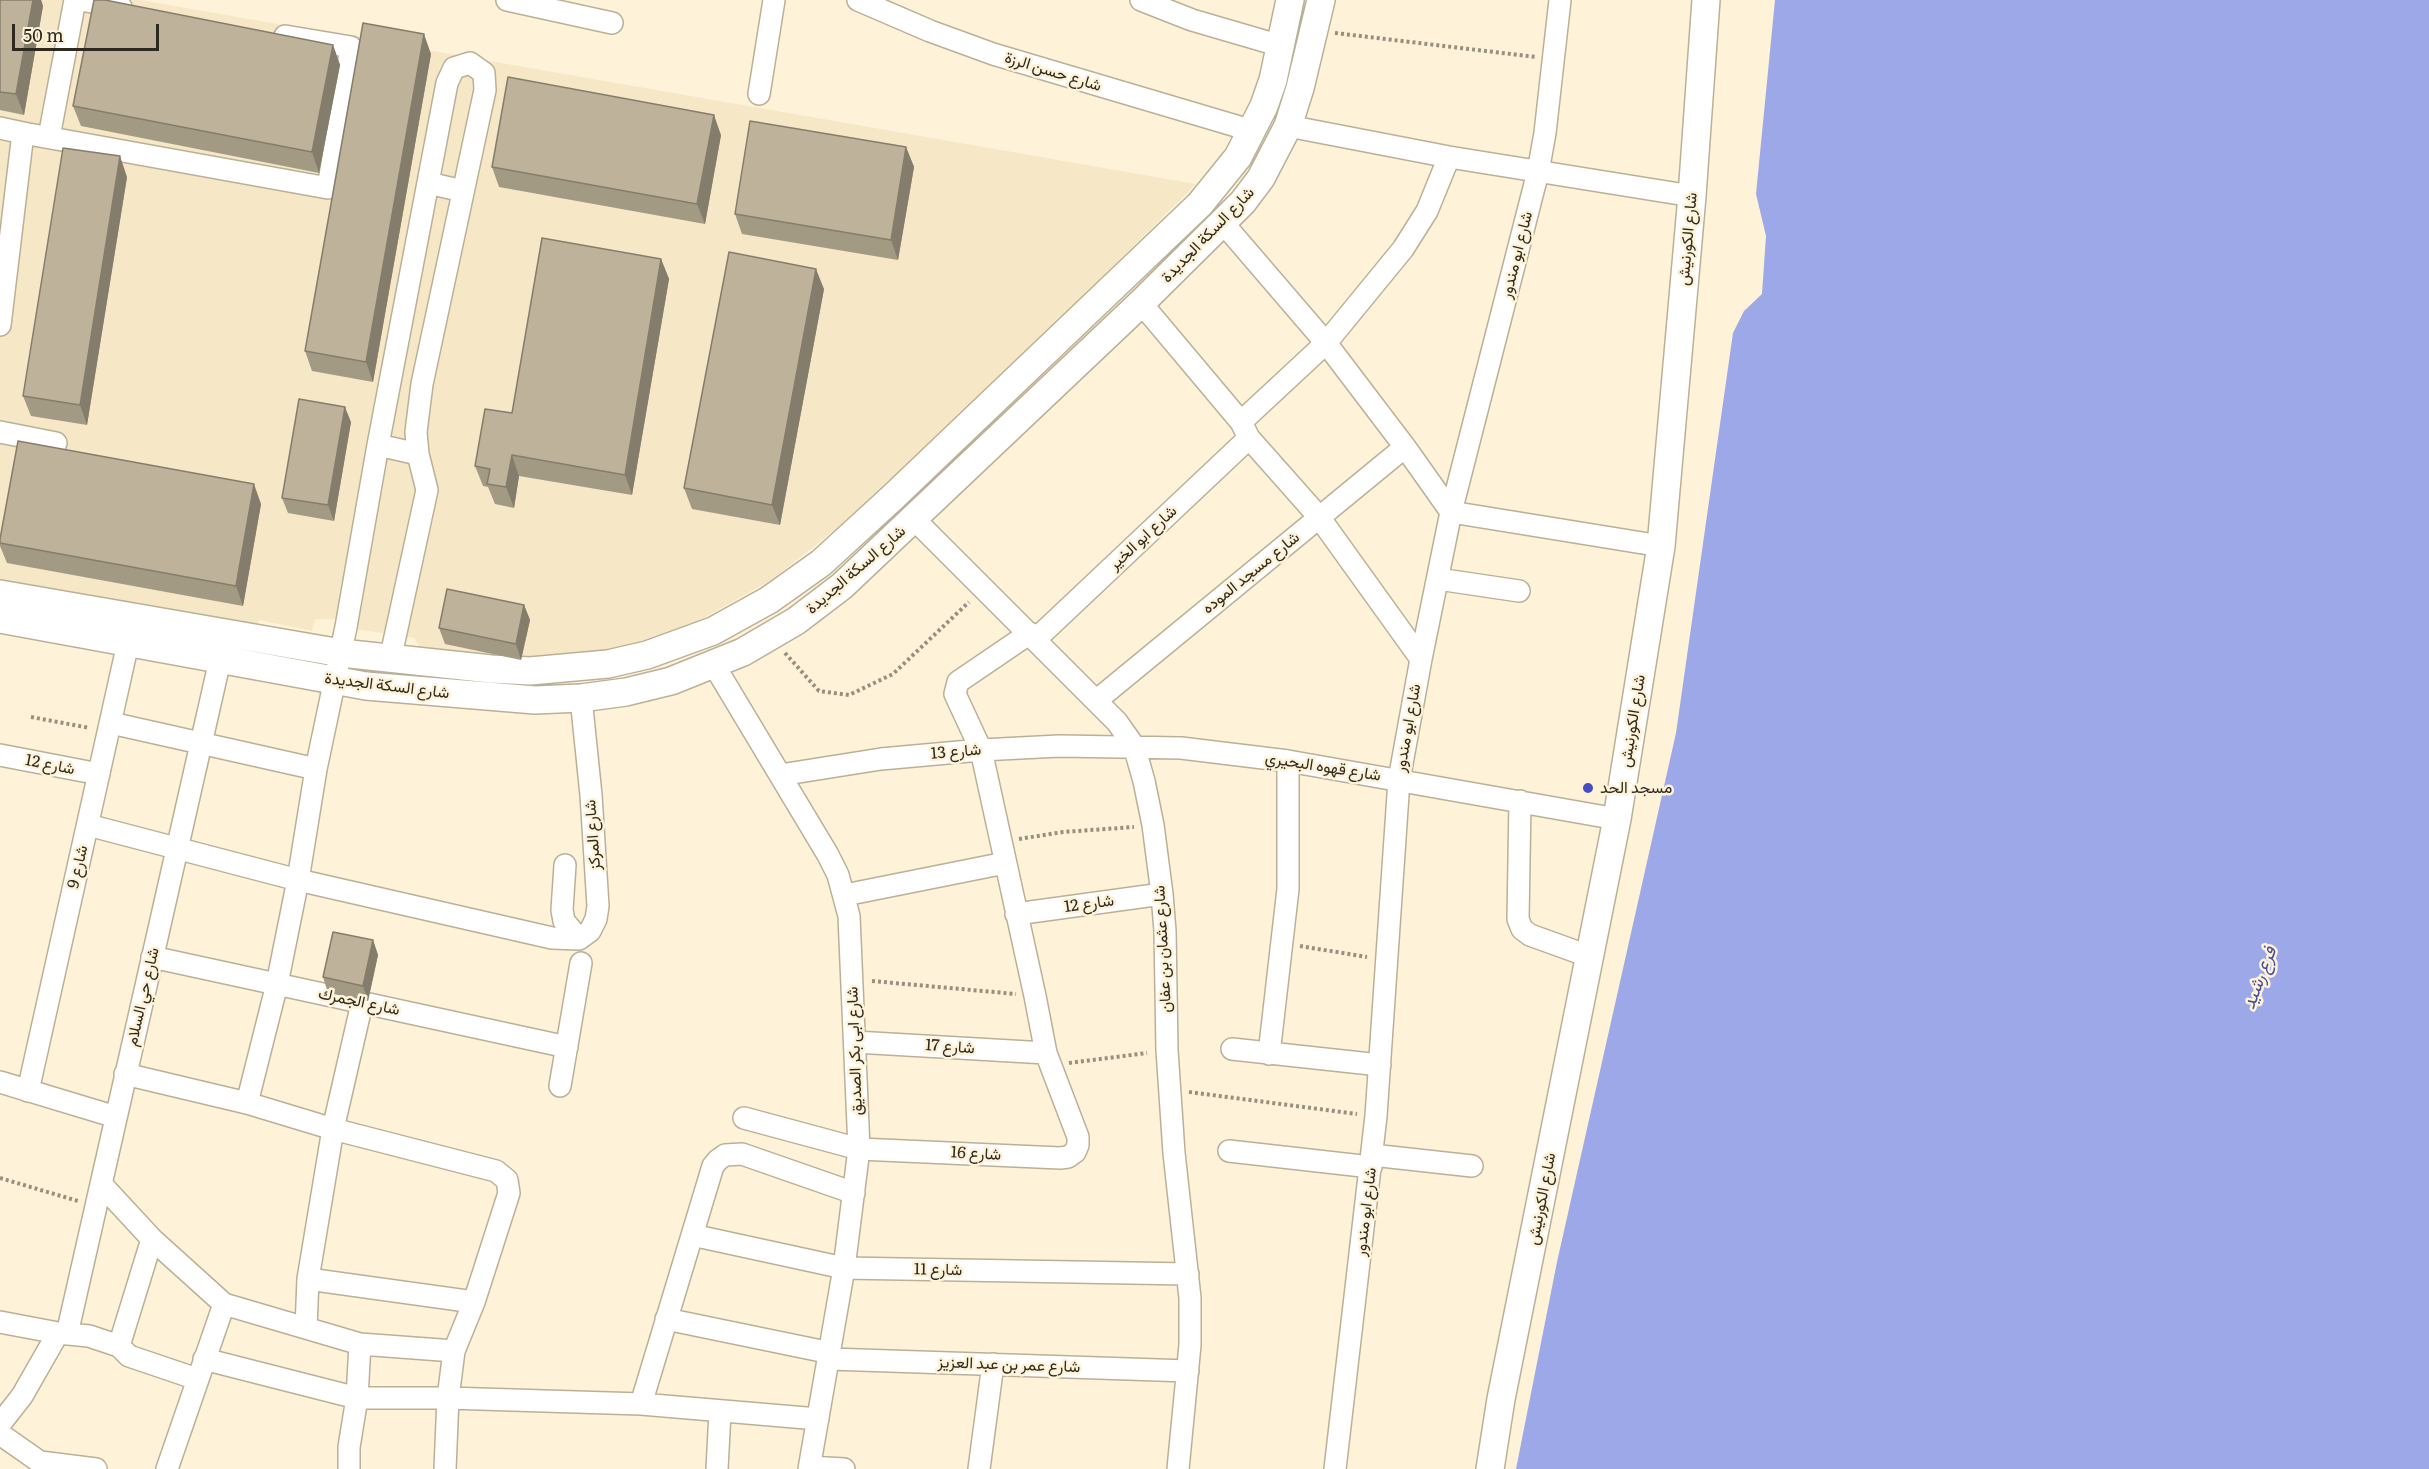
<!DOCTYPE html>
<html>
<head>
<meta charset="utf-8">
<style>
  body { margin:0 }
  #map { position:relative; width:2429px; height:1469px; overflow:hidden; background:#fef2d8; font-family:Literata,serif }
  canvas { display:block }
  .scale { position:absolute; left:12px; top:24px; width:147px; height:27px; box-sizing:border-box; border:3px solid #2d291f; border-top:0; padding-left:8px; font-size:18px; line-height:21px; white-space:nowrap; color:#2d291f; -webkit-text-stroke:4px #fef2d8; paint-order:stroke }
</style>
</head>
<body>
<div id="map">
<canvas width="2429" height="1469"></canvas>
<div class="scale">50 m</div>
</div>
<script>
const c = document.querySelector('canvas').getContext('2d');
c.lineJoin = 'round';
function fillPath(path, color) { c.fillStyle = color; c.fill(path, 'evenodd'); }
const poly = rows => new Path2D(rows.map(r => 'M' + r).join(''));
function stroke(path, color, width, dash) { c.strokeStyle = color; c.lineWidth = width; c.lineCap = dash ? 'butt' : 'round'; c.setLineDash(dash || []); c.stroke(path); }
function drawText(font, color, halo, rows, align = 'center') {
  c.font = font + ' Literata,Vazirmatn,serif'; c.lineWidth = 5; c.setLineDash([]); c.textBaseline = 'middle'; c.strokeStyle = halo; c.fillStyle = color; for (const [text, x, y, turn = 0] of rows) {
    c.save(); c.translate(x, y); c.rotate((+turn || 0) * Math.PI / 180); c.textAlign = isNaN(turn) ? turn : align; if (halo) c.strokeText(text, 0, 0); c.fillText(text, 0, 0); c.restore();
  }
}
const built = poly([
  [0,0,140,0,1196,184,896,482,771,580,682,630,612,651,544,660,421,653,415,638,335,626,336,619,315,619,312,631,259,620,256,629,0,583]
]);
const water = poly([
  [1775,0,2429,0,2429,1469,1516,1469,1557,1262,1676,733,1733,333,1744,311,1762,294,1766,236,1756,194]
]);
const path = poly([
  [1335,33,1536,57],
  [785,653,819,691,849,695,893,674,969,602],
  [31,717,90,728],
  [1019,839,1063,832,1134,827],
  [1300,946,1367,957],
  [872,981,1016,994],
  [1069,1063,1147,1053],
  [1189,1092,1357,1114],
  [0,1178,78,1201]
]);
const minor = poly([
  [80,0,121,7],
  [507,0,612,23],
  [858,0,930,31,993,54,1253,131],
  [1141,0,1192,20,1281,46],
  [759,94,774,0],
  [1288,126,1449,157,1692,196],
  [0,128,23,133],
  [49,137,75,0],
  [428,183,463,191],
  [1223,223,1326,343,1405,447,1451,512,1661,546],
  [1141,303,1241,422,1249,438,1319,517,1421,659],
  [0,325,23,133,328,188,351,47,285,36],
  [1241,422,1326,343,1403,249,1427,211,1449,157],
  [0,432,56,443],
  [378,445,418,454],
  [915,520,1117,722,1134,746,1144,781,1153,825,1162,894,1165,931,1167,1050,1174,1153,1190,1298,1190,1345,1178,1469],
  [1438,579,1519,591],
  [1036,639,1249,438],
  [714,665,828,855,838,875,849,916,859,1149,844,1268,809,1469],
  [1097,700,1405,447],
  [111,723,316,769],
  [0,755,99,774],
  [780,775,881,759,981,750,1059,746,1181,748,1288,761,1617,819],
  [1520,801,1518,919,1522,929,1530,935,1591,957],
  [88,825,298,880,552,938,579,939,590,931,596,919,598,906,591,795,581,698],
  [565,865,562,910,564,921,579,939],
  [845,895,1005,863],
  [1016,914,1162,894],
  [152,957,567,1047],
  [855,1042,1046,1053],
  [1232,1049,1380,1065],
  [1269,1054,1288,889,1288,761],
  [125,1074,247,1103,333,1129,496,1171,507,1180,509,1193,474,1302,454,1351,448,1398,445,1469],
  [0,1082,116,1117],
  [560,1086,581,963],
  [28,1091,128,643],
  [247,1103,277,984,298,880,316,769,346,627,378,445,447,83,454,68,470,63,484,73,485,90,422,384,416,432,418,454,427,490,390,660],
  [744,1118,859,1149,1060,1158,1068,1157,1075,1152,1078,1145,1078,1137,1046,1053,1035,996,981,750,955,694,958,682,1030,633],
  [1229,1151,1371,1167],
  [1372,1155,1472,1166],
  [101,1184,152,1239,224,1304,360,1344,357,1398,349,1447,349,1469],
  [692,1235,844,1268,1188,1274],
  [308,1279,474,1302],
  [666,1319,831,1353],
  [0,1322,58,1333,89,1336,119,1346,129,1356,197,1379],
  [306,1328,308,1279,333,1129,362,1003],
  [67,1334,220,660],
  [360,1344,454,1351],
  [119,1346,152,1239],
  [204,1359,357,1398,448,1398,641,1404,818,1419],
  [830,1359,1188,1371],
  [641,1404,713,1166,718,1160,725,1155,742,1154,854,1193],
  [0,1424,22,1396,58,1333],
  [0,1434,40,1462,96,1469],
  [810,1467,844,1469],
  [167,1469,224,1304],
  [717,1469,720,1412],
  [979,1469,993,1364],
  [1335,1469,1376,1116,1399,780,1421,659,1451,512,1538,172,1545,133,1560,0]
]);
const major = poly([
  [0,594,341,653,491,669,530,671,608,664,647,655,713,631,769,600,821,563,892,498,1200,204,1238,157,1264,106,1273,80,1290,0],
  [0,619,366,686,535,700,581,698,626,692,671,681,743,652,796,621,842,586,1141,303,1243,202,1261,178,1288,126,1300,88,1321,0],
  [1490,1469,1501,1399,1617,819,1661,546,1692,196,1706,0]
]);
const wall = poly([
  [0,0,41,0,43,6,24,115,0,110],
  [333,45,340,65,319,173,81,126,73,106],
  [431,54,373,382,312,371,305,351],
  [721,135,705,224,499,187,492,167],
  [906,147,914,167,898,260,742,234,735,214],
  [127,177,87,425,31,416,23,396],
  [661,259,669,279,632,495,519,476,514,508,495,504,488,487,483,486,475,466,512,413],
  [824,289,780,525,692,509,684,488],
  [351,422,334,521,288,513,282,498],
  [261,504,243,606,7,563,0,546,0,539],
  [524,605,530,620,521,660,445,644,439,628],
  [373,940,378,955,368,1001,328,993,323,977]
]);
const shadedWall = poly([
  [33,0,41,0,43,6,24,115,16,94],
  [424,34,431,54,373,382,366,362],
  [333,45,340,65,319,173,312,152],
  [714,115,721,135,705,224,697,204],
  [906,147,914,167,898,260,891,240],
  [120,156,127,177,87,425,80,405],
  [661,259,669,279,632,495,625,475],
  [816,269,824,289,780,525,772,505],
  [345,407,351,422,334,521,328,505],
  [512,455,519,476,514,508,506,487],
  [254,484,261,504,243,606,236,586],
  [524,605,530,620,521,660,516,644],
  [373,940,378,955,368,1001,363,986]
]);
const building = poly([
  [0,0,33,0,16,94,0,92,0,0],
  [94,0,105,0,333,45,312,152,73,106,94,0],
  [363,23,424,34,366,362,305,351,363,23],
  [508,77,714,115,697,204,492,167,508,77],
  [750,121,906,147,891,240,735,214,750,121],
  [63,148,120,156,80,405,23,396,63,148],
  [542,238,661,259,625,475,512,455,506,487,487,484,490,469,475,466,485,409,512,413,542,238],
  [729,252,816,269,772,505,684,488,729,252],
  [299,399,345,407,328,505,282,498,299,399],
  [18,441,254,484,236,586,0,543,0,539,18,441],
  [447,589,524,605,516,644,439,628,447,589],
  [333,932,373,940,363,986,323,977,333,932]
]);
const markers = [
  [1588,788,6,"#474dc2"]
];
const streetNames = [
  ["شارع حسن الرزة",1053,72,17],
  ["شارع السكة الجديدة",1208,235,-46],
  ["شارع الكورنيش",1688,239,-85],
  ["شارع ابو مندور",1517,255,-76],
  ["شارع ابو الخير",1143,538,-43],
  ["شارع السكة الجديدة",856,570,-41],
  ["شارع مسجد الموده",1251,573,-39],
  ["شارع السكة الجديدة",387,686,7],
  ["شارع الكورنيش",1633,721,-81],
  ["شارع ابو مندور",1408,728,-80],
  ["شارع 13",956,752,-5],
  ["شارع 12",50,765,11],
  ["شارع قهوه البحيري",1323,767,9],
  ["شارع المركز",593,835,-94],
  ["شارع 9",78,867,-77],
  ["شارع 12",1089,904,-8],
  ["شارع عثمان بن عفان",1163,949,-93],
  ["شارع حي السلام",143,997,-77],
  ["شارع الجمرك",359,1002,12],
  ["شارع 17",950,1047,4],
  ["شارع ابى بكر الصديق",855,1051,-92],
  ["شارع 16",976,1154,3],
  ["شارع الكورنيش",1542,1199,-79],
  ["شارع ابو مندور",1366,1212,-83],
  ["شارع 11",938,1270,1],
  ["شارع عمر بن عبد العزيز",1009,1365,2]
];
const poiNames = [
  ["مسجد الحد",1600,788]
];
const waterNames = [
  ["فرع رشيد",2260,978,-69]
];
fillPath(built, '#f6e8c6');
fillPath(water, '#9ca8e8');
stroke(minor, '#bbb097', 24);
stroke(major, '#bbb097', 30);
stroke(path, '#98907e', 4, [3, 3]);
stroke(minor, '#fff', 21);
stroke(major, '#fff', 27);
fillPath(wall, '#a39a84');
fillPath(shadedWall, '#857d6c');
fillPath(building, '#beb39a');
stroke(building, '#857d6c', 1.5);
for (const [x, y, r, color] of markers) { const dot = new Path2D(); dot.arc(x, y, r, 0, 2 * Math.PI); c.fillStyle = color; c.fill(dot); stroke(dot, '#fef2d8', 2); }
drawText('16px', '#2d291f', '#fef2d8', streetNames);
drawText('16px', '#2d291f', '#fef2d8', poiNames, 'left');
drawText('italic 18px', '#444d99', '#fef2d8', waterNames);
</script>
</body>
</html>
